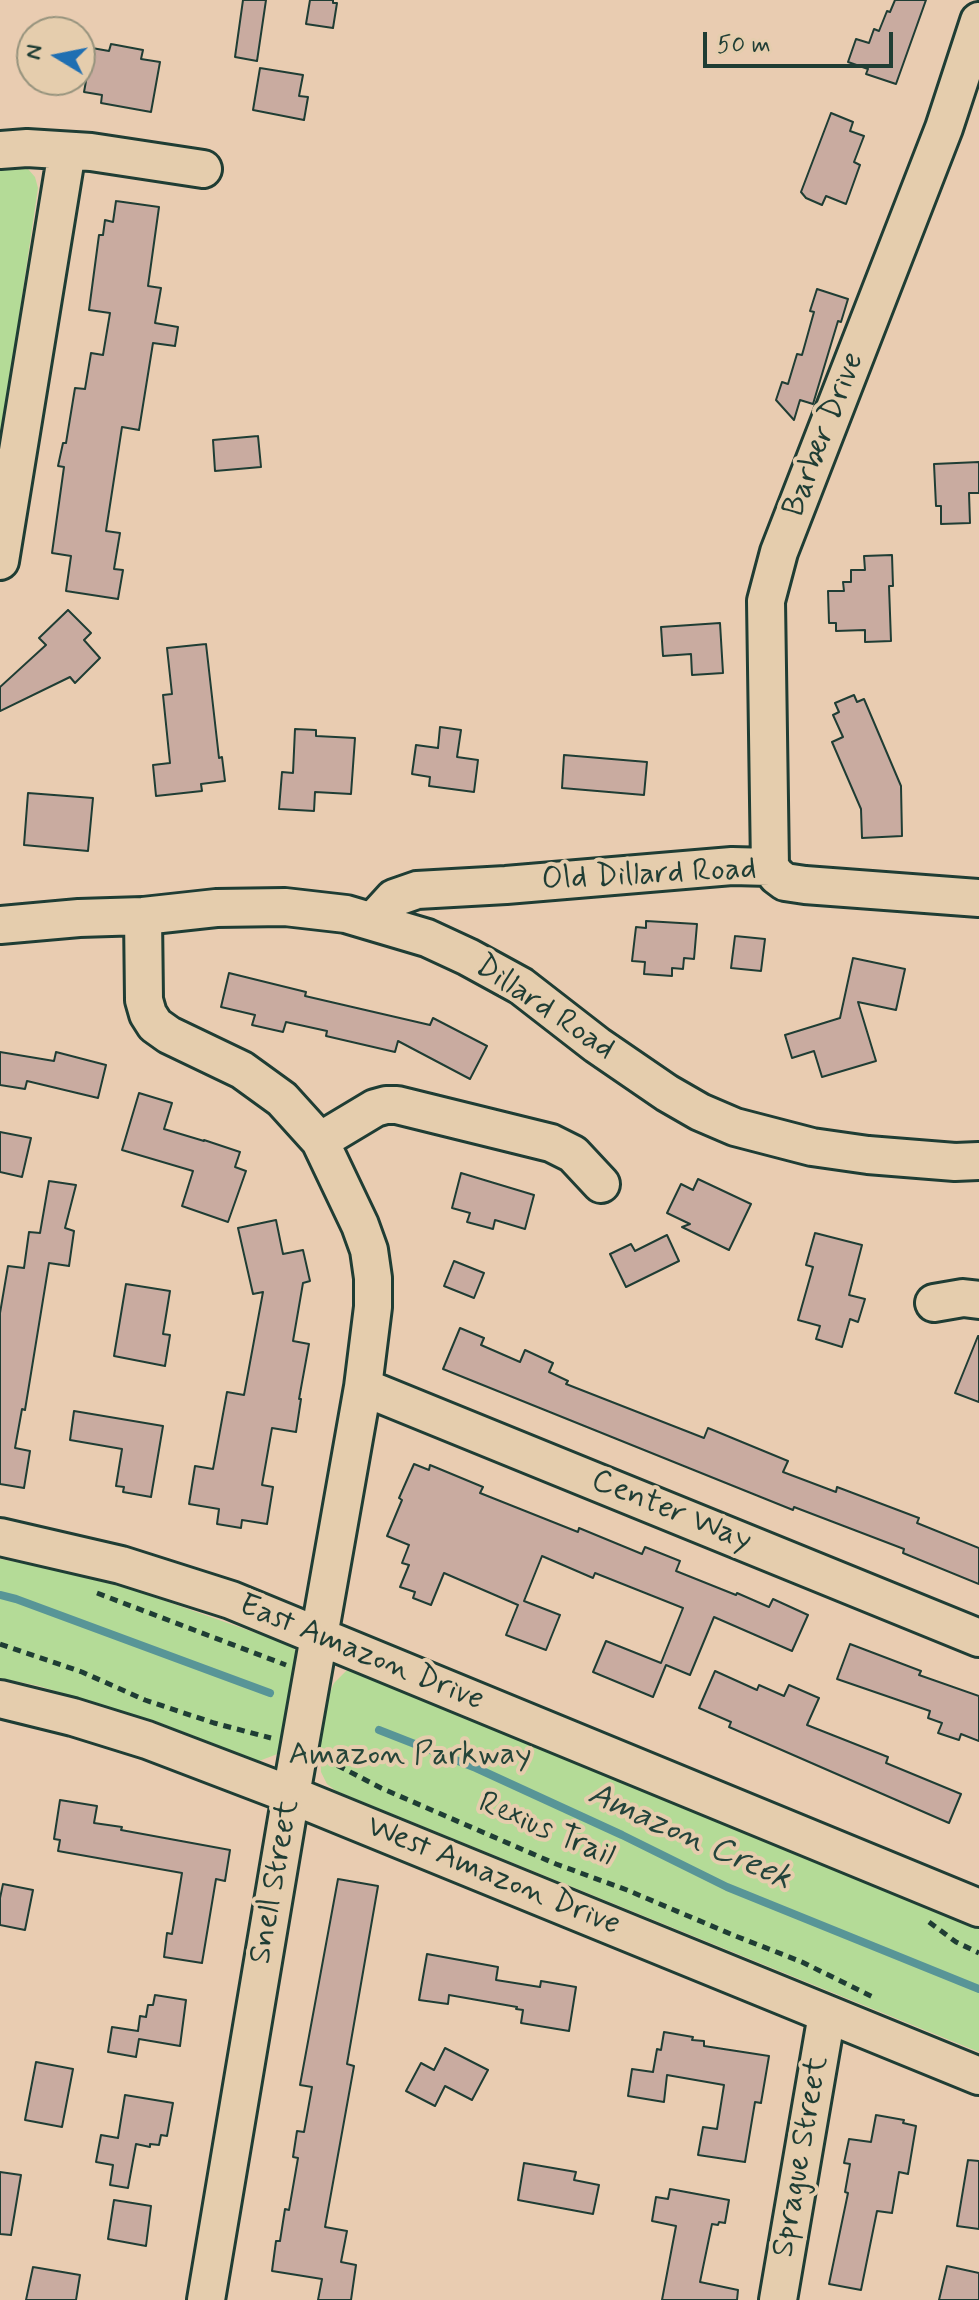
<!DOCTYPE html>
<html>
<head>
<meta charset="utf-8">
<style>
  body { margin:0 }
  #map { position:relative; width:979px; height:2300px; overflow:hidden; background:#e9ccb1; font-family:Mynerve,sans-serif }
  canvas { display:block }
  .north { position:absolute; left:16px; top:16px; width:80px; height:80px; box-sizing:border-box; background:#e5cdad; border:2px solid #96937d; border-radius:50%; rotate:280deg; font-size:22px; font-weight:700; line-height:32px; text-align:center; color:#1f3d34 }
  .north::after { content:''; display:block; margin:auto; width:28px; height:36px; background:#1f6fb2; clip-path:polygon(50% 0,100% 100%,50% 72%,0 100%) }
  .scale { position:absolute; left:703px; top:32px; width:190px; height:36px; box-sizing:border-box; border:4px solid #1f3d34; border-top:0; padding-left:10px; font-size:24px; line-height:28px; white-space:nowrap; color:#1f3d34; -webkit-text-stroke:6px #e5cdad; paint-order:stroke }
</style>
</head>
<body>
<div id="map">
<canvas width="979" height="2300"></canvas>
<div class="north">N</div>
<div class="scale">50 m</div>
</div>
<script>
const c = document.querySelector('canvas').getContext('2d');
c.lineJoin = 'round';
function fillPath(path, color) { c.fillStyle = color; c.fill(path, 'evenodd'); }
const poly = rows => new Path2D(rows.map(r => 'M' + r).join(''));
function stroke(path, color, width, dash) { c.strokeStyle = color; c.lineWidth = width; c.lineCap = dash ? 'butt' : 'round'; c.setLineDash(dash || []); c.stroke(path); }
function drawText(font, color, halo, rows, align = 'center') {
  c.font = font + ' Mynerve,sans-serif'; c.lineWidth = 8; c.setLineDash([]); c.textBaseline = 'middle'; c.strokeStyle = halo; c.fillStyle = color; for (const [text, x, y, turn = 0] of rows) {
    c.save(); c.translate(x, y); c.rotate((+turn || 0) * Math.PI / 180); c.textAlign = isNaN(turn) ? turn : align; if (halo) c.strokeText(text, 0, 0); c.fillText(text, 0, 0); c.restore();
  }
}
const green = poly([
  [0,167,28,169,35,177,38,188,0,446],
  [0,1559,44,1567,134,1590,290,1645,297,1652,299,1662,288,1732,280,1753,259,1761,155,1721,39,1686,0,1678],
  [359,1670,842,1868,979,1928,979,2052,336,1791,327,1784,321,1772,319,1733,325,1704,334,1683,346,1671]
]);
const stream = poly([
  [0,1595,16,1599,270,1693],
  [379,1730,476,1768,622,1835,727,1887,979,1989]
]);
const building = poly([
  [243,0,266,0,257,61,235,57,243,0],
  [310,0,333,0,333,3,337,3,333,28,306,24,310,0],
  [895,0,926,0,896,84,866,74,868,69,848,62,856,39,869,43,874,29,879,31,887,11,890,12,895,0],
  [111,44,143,50,141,59,160,62,151,112,101,103,102,95,84,92,92,48,109,51,111,44],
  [260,68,303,75,299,96,308,97,304,120,253,110,260,68],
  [831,113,853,122,850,131,864,136,854,162,860,165,846,204,826,196,822,205,806,198,801,192,831,113],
  [116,201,159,207,148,286,161,288,155,323,178,327,175,346,153,343,139,430,122,427,106,531,120,533,114,569,123,570,118,599,66,591,71,556,52,553,64,467,58,466,63,443,66,443,75,388,85,389,91,353,103,355,110,313,89,310,99,235,103,235,105,220,113,222,116,201],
  [817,289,848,299,841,322,838,321,813,404,800,400,794,420,776,400,782,382,788,384,797,354,802,355,814,312,810,311,817,289],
  [258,436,261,467,215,471,213,440,258,436],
  [979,462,979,493,969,493,970,523,941,524,941,506,936,506,934,464,979,462],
  [892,555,893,586,889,586,891,641,865,642,865,630,836,631,836,623,829,623,828,591,844,591,843,582,851,582,851,570,865,570,864,556,892,555],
  [68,610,91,633,84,640,100,658,75,683,70,677,0,711,0,687,46,645,39,638,68,610],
  [720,623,723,673,692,675,691,654,663,656,661,627,720,623],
  [206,644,219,758,222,757,225,781,201,784,202,791,156,796,153,765,170,763,163,695,172,694,167,648,206,644],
  [854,695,857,702,864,699,901,786,902,836,862,838,861,809,832,742,843,737,833,715,839,712,835,703,854,695],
  [440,727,461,730,457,757,478,760,474,792,429,786,430,777,412,774,416,745,438,748,440,727],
  [295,729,316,730,316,736,355,738,351,794,315,792,314,811,279,809,282,772,293,773,295,729],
  [564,755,647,762,644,795,562,788,564,755],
  [28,793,93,798,88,851,24,845,28,793],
  [646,921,697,924,694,959,684,958,683,969,672,968,672,976,644,974,645,962,632,961,636,927,646,928,646,921],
  [735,936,765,939,761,971,731,968,735,936],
  [853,958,905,969,896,1010,858,1002,876,1061,822,1077,814,1051,792,1058,785,1035,840,1018,853,958],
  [229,973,306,992,305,996,430,1025,433,1018,487,1046,470,1079,398,1041,395,1052,326,1036,327,1031,286,1022,283,1032,252,1025,255,1015,221,1007,229,973],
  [0,1052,54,1061,56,1052,106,1065,98,1098,27,1081,25,1089,0,1085,0,1052],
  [139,1093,172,1103,164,1129,204,1141,204,1140,240,1152,235,1167,246,1171,228,1222,182,1206,193,1171,122,1150,139,1093],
  [0,1132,31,1138,22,1177,0,1172,0,1132],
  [461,1173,534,1195,525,1229,495,1220,493,1229,467,1222,470,1213,452,1208,461,1173],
  [698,1179,751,1204,729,1250,682,1227,690,1224,667,1213,681,1184,693,1190,698,1179],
  [49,1181,76,1185,65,1228,74,1231,69,1266,49,1263,25,1410,22,1409,15,1448,30,1451,24,1488,0,1484,0,1313,8,1266,24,1268,29,1232,40,1233,49,1181],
  [276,1220,283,1254,303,1250,310,1281,303,1283,293,1341,309,1344,299,1399,301,1399,296,1432,272,1428,262,1485,273,1487,267,1524,242,1520,241,1528,217,1524,219,1509,189,1504,195,1466,213,1469,227,1392,244,1395,263,1292,253,1294,238,1228,276,1220],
  [815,1233,862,1245,849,1295,865,1299,858,1322,850,1319,842,1347,816,1339,820,1326,798,1320,813,1267,806,1265,815,1233],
  [667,1235,679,1261,626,1287,610,1254,631,1244,635,1251,667,1235],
  [454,1261,484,1273,474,1298,444,1286,454,1261],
  [126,1284,170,1291,163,1334,170,1335,165,1366,114,1356,126,1284],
  [460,1328,484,1338,481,1345,520,1362,525,1350,553,1363,549,1372,568,1381,566,1384,704,1438,708,1428,788,1461,783,1472,836,1492,837,1487,919,1518,917,1523,979,1548,979,1584,903,1553,904,1549,794,1507,793,1510,443,1369,460,1328],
  [978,1336,979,1336,979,1402,955,1393,978,1336],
  [74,1411,163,1426,151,1497,123,1492,124,1487,116,1486,122,1449,70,1440,74,1411],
  [414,1464,429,1470,430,1465,483,1487,480,1493,578,1532,579,1528,642,1554,645,1547,680,1561,676,1571,736,1595,737,1593,769,1607,773,1599,808,1615,792,1651,714,1617,690,1675,666,1665,653,1697,593,1672,606,1641,661,1663,683,1608,595,1573,593,1578,542,1556,524,1601,560,1615,546,1650,506,1635,518,1605,444,1573,431,1605,413,1598,415,1592,400,1587,409,1565,402,1563,409,1545,387,1536,402,1500,399,1498,414,1464],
  [850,1644,921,1671,919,1675,979,1696,979,1741,961,1734,959,1740,938,1733,942,1723,928,1718,930,1711,837,1679,850,1644],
  [715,1671,757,1690,759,1685,784,1696,789,1685,819,1698,807,1725,888,1757,886,1763,961,1794,949,1823,729,1727,731,1722,699,1708,715,1671],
  [60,1800,97,1806,94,1823,122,1827,121,1830,230,1850,225,1881,216,1879,202,1963,164,1957,167,1933,172,1934,182,1873,58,1851,60,1840,54,1839,60,1800],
  [338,1879,378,1886,347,2064,354,2066,325,2227,347,2231,341,2262,356,2265,351,2300,318,2300,322,2279,272,2271,276,2241,280,2241,285,2209,289,2210,298,2158,293,2157,297,2131,304,2132,312,2087,300,2085,338,1879],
  [3,1884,33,1890,25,1930,0,1925,0,1898,3,1884],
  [427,1954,498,1967,496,1980,540,1987,541,1981,576,1987,569,2031,521,2023,523,2010,516,2009,517,2007,449,1995,448,2004,419,2000,427,1954],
  [155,1995,186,2000,180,2046,139,2039,136,2057,108,2052,112,2027,138,2031,140,2016,146,2017,148,2005,153,2005,155,1995],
  [664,2032,693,2037,692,2040,704,2041,704,2046,769,2056,761,2103,755,2102,745,2162,698,2155,703,2127,717,2129,724,2085,667,2075,664,2102,628,2096,632,2069,653,2072,657,2049,661,2050,664,2032],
  [445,2048,488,2070,472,2100,445,2086,435,2106,406,2091,421,2063,434,2070,445,2048],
  [36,2062,73,2069,62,2127,25,2120,36,2062],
  [125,2095,173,2103,167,2136,161,2135,159,2145,150,2144,150,2147,136,2144,128,2188,110,2185,113,2165,96,2162,101,2135,118,2138,125,2095],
  [876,2115,904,2120,903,2123,916,2126,908,2174,899,2172,892,2213,877,2211,861,2290,829,2284,848,2193,845,2192,850,2164,844,2163,849,2139,871,2142,876,2115],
  [968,2160,979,2161,979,2229,957,2226,968,2160],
  [524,2163,576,2172,574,2180,599,2185,593,2214,518,2200,524,2163],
  [0,2172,21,2175,11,2235,0,2234,0,2172],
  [670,2189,729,2200,725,2223,719,2222,718,2225,712,2224,700,2282,738,2290,737,2300,662,2300,676,2226,652,2221,656,2197,668,2199,670,2189],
  [114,2200,151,2206,146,2246,108,2239,114,2200],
  [947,2266,979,2273,979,2300,939,2300,947,2266],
  [33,2267,80,2275,76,2300,26,2300,33,2267]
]);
const path = poly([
  [97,1593,286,1665],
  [0,1644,82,1672,145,1700,214,1723,271,1738],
  [325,1759,381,1788,556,1864,627,1890,733,1935,802,1962,873,1997],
  [929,1922,956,1942,979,1953]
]);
const minor = poly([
  [0,150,27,148,91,152,203,169],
  [0,561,67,151],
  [770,867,766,601,779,552,944,128,979,21],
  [143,916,144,1000,148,1014,155,1025,169,1035,242,1070,282,1099,320,1141,360,1225,369,1250,373,1278,373,1307,363,1387,291,1795,206,2300],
  [373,921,394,898,417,890,506,885,732,866,770,867,777,876,785,882,805,885,979,898],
  [0,925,79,918,143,916,216,908,285,907,346,914,427,938,468,957,521,986,597,1045,667,1093,700,1112,735,1127,812,1147,868,1155,955,1162,979,1161],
  [320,1141,375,1108,386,1105,397,1105,551,1143,573,1154,601,1184],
  [934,1303,963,1298,979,1300],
  [363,1387,979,1638],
  [0,1537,121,1565,231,1600,979,1908],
  [0,1699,73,1717,147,1740,291,1795,979,2076],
  [778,2300,827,2014]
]);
const streetNames = [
  ["Barber Drive",825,435,-69],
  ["Old Dillard Road",649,876,-3],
  ["Dillard Road",544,1009,34],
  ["Center Way",671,1512,22],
  ["East Amazon Drive",361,1654,22],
  ["Rexius Trail",546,1831,23],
  ["West Amazon Drive",493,1877,22],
  ["Snell Street",276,1882,-80],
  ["Sprague Street",802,2157,-80]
];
const parkNames = [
  ["Amazon Parkway",410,1756]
];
const waterNames = [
  ["Amazon Creek",689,1838,24]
];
fillPath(green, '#b4db97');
stroke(stream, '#589597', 8);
fillPath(building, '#c9aba0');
stroke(building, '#1f3d34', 2);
stroke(minor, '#1f3d34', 42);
stroke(path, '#1f3d34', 5, [8, 6]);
stroke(minor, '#e5cdad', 36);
drawText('32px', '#1f3d34', '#e5cdad', streetNames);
drawText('32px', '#264539', '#e5cdad', parkNames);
drawText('italic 34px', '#24443c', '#e5cdad', waterNames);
</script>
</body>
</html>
